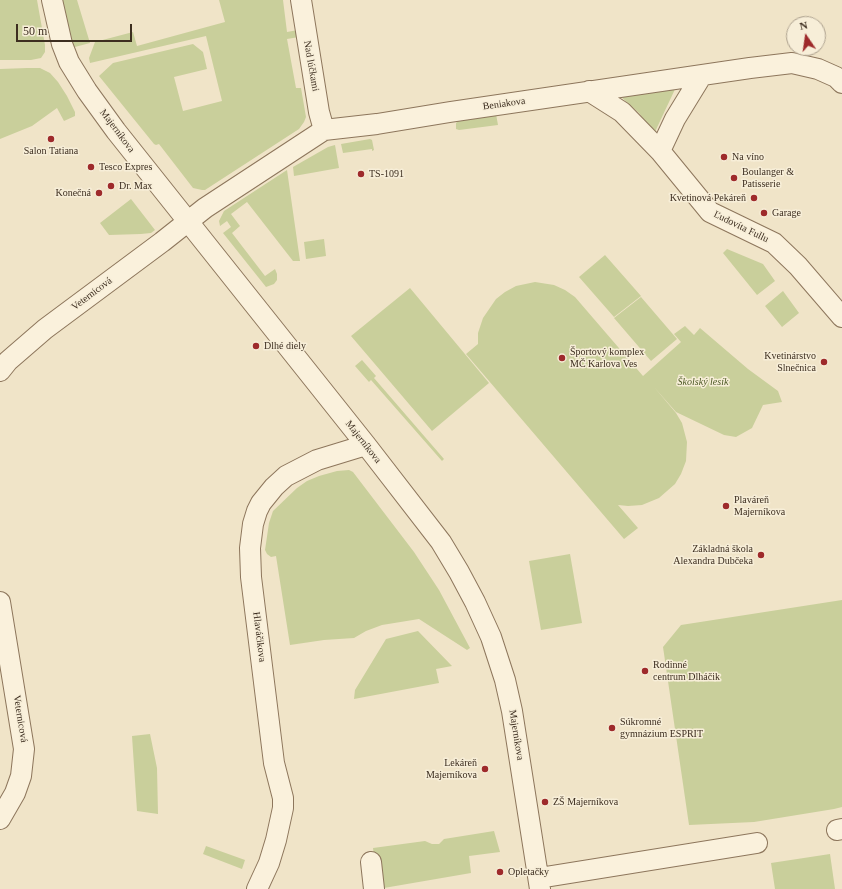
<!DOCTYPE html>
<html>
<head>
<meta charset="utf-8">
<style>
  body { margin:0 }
  #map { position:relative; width:842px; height:889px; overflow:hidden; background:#f0e4c8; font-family:"Times New Roman",serif }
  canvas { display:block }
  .north { position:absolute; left:786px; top:16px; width:40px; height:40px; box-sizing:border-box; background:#f7eed8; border:1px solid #ada18e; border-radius:50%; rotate:347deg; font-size:11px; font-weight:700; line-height:16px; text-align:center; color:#3d2e20 }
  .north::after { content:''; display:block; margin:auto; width:14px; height:18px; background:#9e2a2b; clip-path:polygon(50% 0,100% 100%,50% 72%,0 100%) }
  .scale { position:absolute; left:16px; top:24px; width:116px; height:18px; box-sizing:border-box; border:2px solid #3d2e20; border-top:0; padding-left:5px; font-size:12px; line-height:14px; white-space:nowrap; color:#3d2e20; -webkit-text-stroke:3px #f7eed8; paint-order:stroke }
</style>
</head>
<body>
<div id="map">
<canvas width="842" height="889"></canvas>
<div class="north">N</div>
<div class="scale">50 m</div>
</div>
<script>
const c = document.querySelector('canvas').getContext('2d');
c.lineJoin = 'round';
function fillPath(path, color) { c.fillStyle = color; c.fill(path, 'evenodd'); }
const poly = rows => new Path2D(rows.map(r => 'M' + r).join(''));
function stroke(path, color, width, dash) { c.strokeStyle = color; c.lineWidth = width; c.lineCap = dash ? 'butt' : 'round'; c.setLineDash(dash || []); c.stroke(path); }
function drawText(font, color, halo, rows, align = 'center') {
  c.font = font + ' "Times New Roman",serif'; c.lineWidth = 3; c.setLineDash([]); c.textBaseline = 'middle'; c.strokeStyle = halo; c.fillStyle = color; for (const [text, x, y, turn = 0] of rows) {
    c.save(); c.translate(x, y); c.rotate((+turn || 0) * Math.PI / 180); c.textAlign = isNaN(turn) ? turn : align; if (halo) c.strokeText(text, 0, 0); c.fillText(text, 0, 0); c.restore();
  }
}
const green = poly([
  [0,0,37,0,45,45,45,52,41,58,31,60,0,60],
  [60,0,77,0,90,43,71,48],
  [219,0,283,0,287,32,298,30,299,37,287,39,296,88,301,88,306,117,304,122,299,129,205,190,202,190,193,188,159,144,156,145,154,144,99,76,113,63,193,44,203,52,207,69,174,77,183,111,222,101,206,36,90,63,89,58,95,42,133,32,137,46,225,22],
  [27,68,40,68,50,73,58,82,67,96,75,112,75,116,64,121,57,108,32,126,0,139,0,69],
  [677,85,654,134,639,113,619,95],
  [496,114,498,125,459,130,456,129,456,123,459,120],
  [370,139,372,140,374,150,372,151,372,149,343,153,341,144],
  [335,145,339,168,294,176,293,167,328,147],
  [287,170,300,261,293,261,247,202,231,214,240,226,232,233,265,276,275,269,277,274,277,280,274,284,266,287,223,233,231,227,227,221,220,226,219,221,224,211],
  [131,199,155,230,151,233,141,234,109,235,100,223],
  [324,239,326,256,306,259,304,242],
  [727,249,763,264,775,281,757,295,723,253],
  [605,255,641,296,614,317,579,277],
  [535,282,554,285,565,290,575,297,643,376,681,342,674,334,685,326,694,335,700,328,748,369,778,391,782,402,763,405,752,428,736,437,724,435,676,412,654,387,676,413,682,423,687,442,686,461,681,474,675,484,659,498,642,505,628,506,618,505,638,528,624,539,466,354,478,344,478,333,483,318,496,299,505,292,516,286],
  [410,288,489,383,432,431,351,336],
  [783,291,799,313,782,327,765,306],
  [641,297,677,339,651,361,614,318],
  [362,360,376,376,374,378,444,459,442,461,371,380,369,382,355,366],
  [349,470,353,472,414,552,439,590,470,648,467,650,419,619,382,625,366,631,354,638,324,640,290,645,276,556,271,557,267,554,265,550,269,523,273,511,297,488,307,481,319,476,337,471],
  [570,554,582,623,541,630,529,561],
  [842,600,842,807,834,809,754,822,689,825,663,647,681,625],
  [418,631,452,666,436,669,439,683,354,699,355,690,386,639],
  [150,734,157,768,158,814,137,811,132,736],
  [494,831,500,852,469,856,471,873,378,889,373,848,425,841,432,844,439,844,444,839],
  [206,846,245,860,242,869,203,854],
  [830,854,835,889,775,889,771,863]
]);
const minor = poly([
  [52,0,62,44,69,62,87,91,116,131,366,445,441,542,459,572,475,602,491,637,505,680,512,711,540,889],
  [301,0,319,112,324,130],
  [589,91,622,112,660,151,710,212,774,243,798,266,842,317],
  [660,151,675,119,702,75],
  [0,371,8,361,45,329,162,242,205,208,324,130,377,124,450,112,750,68,792,63,818,69,836,77,842,83],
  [0,602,24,749,21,776,15,793,0,819],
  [837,830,842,829],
  [371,862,374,889],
  [539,878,757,843],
  [257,889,269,863,276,840,283,808,283,798,274,763,251,577,250,548,253,524,257,511,261,503,274,487,286,476,317,460,366,445]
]);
const markers = [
  [51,139,4,"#9e2a2b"],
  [724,157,4,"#9e2a2b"],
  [91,167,4,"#9e2a2b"],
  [361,174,4,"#9e2a2b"],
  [734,178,4,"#9e2a2b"],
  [111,186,4,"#9e2a2b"],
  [99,193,4,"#9e2a2b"],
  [754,198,4,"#9e2a2b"],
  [764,213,4,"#9e2a2b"],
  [256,346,4,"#9e2a2b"],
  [562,358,4,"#9e2a2b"],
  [824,362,4,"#9e2a2b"],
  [726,506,4,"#9e2a2b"],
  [761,555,4,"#9e2a2b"],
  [645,671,4,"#9e2a2b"],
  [612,728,4,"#9e2a2b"],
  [485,769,4,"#9e2a2b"],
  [545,802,4,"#9e2a2b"],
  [500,872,4,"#9e2a2b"]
];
const streetNames = [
  ["Nad lúčkami",311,66,80],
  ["Beniakova",504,104,-8],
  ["Majerníkova",117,131,53],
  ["Ľudovíta Fullu",741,227,26],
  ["Veternicová",92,294,-37],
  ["Majerníkova",363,442,52],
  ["Hlaváčikova",259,637,83],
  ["Veternicová",20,719,81],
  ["Majerníkova",516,735,81]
];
const poiNames = [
  ["Salon Tatiana",51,151,"center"],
  ["Na víno",732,157],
  ["Tesco Expres",99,167],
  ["Boulanger &",742,172],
  ["Patisserie",742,184],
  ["TS-1091",369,174],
  ["Dr. Max",119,186],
  ["Konečná",91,193,"right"],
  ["Kvetinová Pekáreň",746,198,"right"],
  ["Garage",772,213],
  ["Dlhé diely",264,346],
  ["Športový komplex",570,352],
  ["MČ Karlova Ves",570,364],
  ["Kvetinárstvo",816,356,"right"],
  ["Slnečnica",816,368,"right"],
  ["Plaváreň",734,500],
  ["Majerníkova",734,512],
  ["Základná škola",753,549,"right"],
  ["Alexandra Dubčeka",753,561,"right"],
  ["Rodinné",653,665],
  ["centrum Dlháčik",653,677],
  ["Súkromné",620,722],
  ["gymnázium ESPRIT",620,734],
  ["Lekáreň",477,763,"right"],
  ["Majerníkova",477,775,"right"],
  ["ZŠ Majerníkova",553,802],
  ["Opletačky",508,872]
];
const parkNames = [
  ["Školský lesík",703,382]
];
fillPath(green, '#c9cf9b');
stroke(minor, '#8d765c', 22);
stroke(minor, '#faf1dc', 20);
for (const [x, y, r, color] of markers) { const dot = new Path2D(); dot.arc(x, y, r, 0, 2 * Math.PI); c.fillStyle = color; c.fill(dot); stroke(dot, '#f7eed8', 1.5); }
drawText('10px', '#3d2e20', '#f7eed8', streetNames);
drawText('10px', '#3d2e20', '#f7eed8', poiNames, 'left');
drawText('italic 10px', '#4d5a26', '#f7eed8', parkNames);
</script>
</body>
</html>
